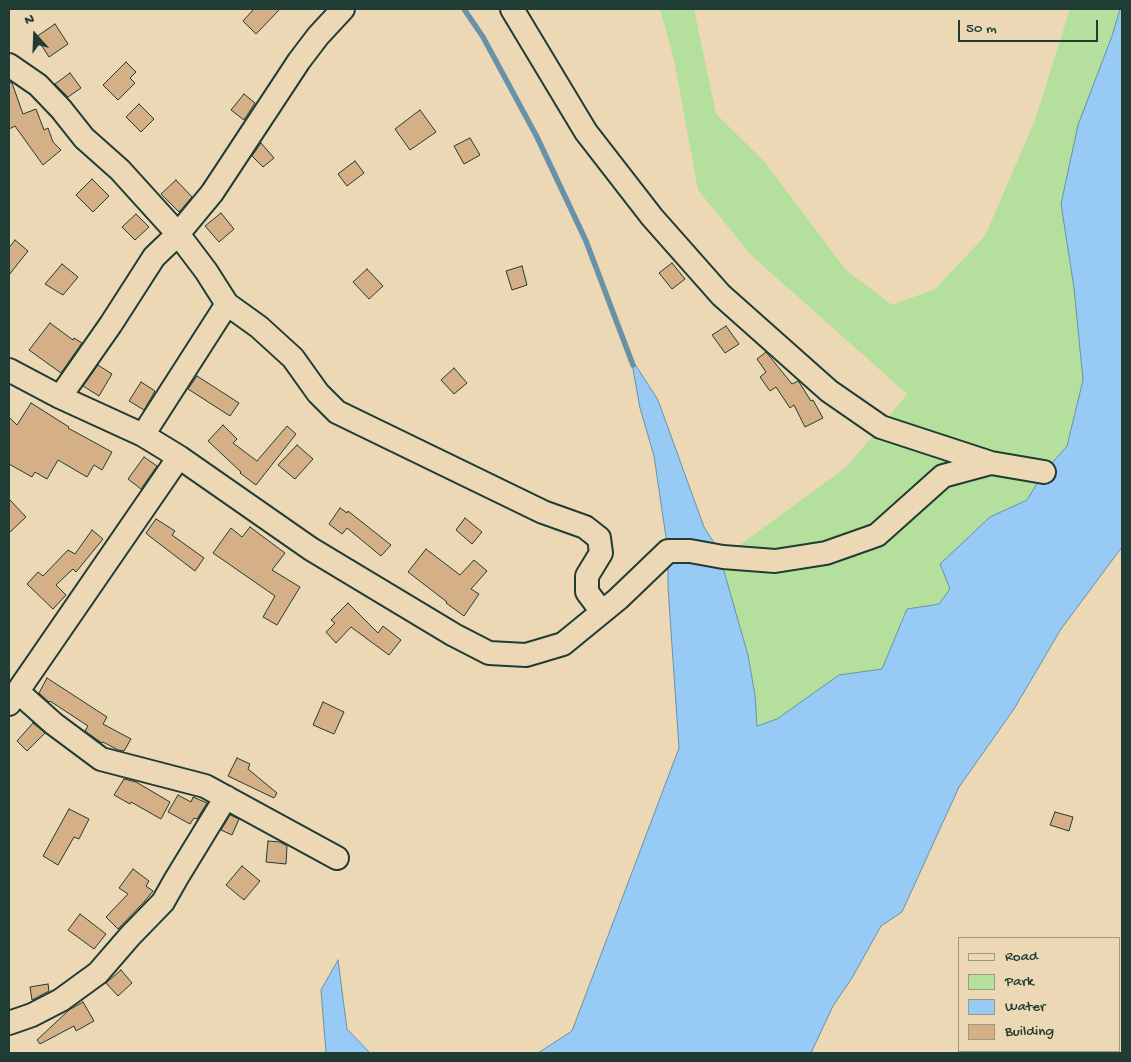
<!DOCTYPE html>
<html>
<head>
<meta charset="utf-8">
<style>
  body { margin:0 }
  #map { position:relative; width:1131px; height:1062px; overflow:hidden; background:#edd8b6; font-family:"Gochi Hand",sans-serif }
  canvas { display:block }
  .frame { position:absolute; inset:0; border:10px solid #1f3d34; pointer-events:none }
  .legend { position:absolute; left:958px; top:937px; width:162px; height:115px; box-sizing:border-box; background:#edd8b6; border:1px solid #9b9a82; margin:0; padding:6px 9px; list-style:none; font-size:15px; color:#1f3d34 }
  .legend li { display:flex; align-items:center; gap:10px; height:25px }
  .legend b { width:25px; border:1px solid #9b9a82 }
  .north { position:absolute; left:10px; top:10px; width:50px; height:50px; -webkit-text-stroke:4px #edd8b6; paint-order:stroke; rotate:340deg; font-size:14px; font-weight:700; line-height:20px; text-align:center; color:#1f3d34 }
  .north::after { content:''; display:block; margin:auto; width:18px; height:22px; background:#1f3d34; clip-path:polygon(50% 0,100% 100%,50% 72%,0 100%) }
  .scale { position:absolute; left:958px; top:20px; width:140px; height:22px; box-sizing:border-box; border:2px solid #1f3d34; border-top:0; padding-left:6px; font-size:15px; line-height:18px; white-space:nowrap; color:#1f3d34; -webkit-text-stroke:4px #edd8b6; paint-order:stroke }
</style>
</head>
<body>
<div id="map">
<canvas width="1131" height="1062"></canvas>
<div class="frame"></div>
<ul class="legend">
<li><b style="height:6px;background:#edd8b6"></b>Road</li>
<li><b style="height:14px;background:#b5df9c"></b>Park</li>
<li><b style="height:14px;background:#97caf4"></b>Water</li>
<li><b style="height:14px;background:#d5af86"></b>Building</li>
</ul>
<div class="north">N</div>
<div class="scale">50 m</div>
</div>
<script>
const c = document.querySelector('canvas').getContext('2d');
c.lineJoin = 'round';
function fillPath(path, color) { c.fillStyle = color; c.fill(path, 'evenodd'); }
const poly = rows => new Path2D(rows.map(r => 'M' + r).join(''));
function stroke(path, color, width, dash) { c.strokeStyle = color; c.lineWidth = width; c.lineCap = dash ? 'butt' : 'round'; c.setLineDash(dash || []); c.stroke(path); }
const green = poly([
  [660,9,694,9,716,114,764,161,846,270,892,305,935,289,985,236,1035,120,1070,9,1120,9,1061,204,1074,288,1083,380,1067,446,1044,472,1027,500,990,517,950,589,939,604,907,609,882,669,839,675,777,719,757,726,755,695,748,655,723,568,723,557,844,469,881,427,907,394,751,255,698,190,674,60]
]);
const water = poly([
  [1120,9,1122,9,1122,547,1061,629,1014,709,959,787,902,912,881,926,852,978,833,1006,811,1053,538,1053,572,1031,679,748,668,587,668,551,654,456,640,408,631,358,658,400,704,527,723,557,723,568,748,655,755,695,757,726,777,719,839,675,882,669,907,609,939,604,950,589,940,564,990,517,1027,500,1044,472,1067,446,1083,380,1074,288,1061,204,1078,125,1112,36,1120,9],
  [338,960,347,1029,370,1053,326,1053,321,990,338,960]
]);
const stream = poly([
  [464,9,483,37,537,137,586,241,633,365]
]);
const building = poly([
  [254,9,280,9,256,34,243,21,254,9],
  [55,24,68,44,49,57,36,37,55,24],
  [126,62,136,72,130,78,135,83,118,100,103,85,126,62],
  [70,73,81,88,68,97,55,84,70,73],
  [9,82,12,83,23,114,36,109,44,130,48,128,53,142,61,150,43,165,15,126,9,129,9,82],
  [244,94,255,103,244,120,231,110,244,94],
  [139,104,154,119,141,132,126,117,139,104],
  [420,110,436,132,410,150,395,129,420,110],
  [470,138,480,155,464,164,454,146,470,138],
  [261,143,274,158,263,167,252,156,261,143],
  [355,161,364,173,347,186,338,174,355,161],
  [92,179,109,196,93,212,76,195,92,179],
  [176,180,192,197,179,212,161,194,176,180],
  [221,213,234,229,219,242,205,226,221,213],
  [136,214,149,227,135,240,122,227,136,214],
  [15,240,28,251,9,275,9,248,15,240],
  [672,263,685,279,672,289,659,273,672,263],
  [62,264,78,277,63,295,45,284,62,264],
  [522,266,527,285,512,290,506,271,522,266],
  [367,269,383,286,369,299,353,282,367,269],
  [50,323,73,340,74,338,82,343,61,373,29,350,50,323],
  [726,326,739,344,725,353,712,335,726,326],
  [766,352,792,384,798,381,799,382,811,401,813,400,823,418,805,427,794,405,790,408,776,387,770,391,760,377,766,372,757,359,766,352],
  [98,365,112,374,99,396,83,386,98,365],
  [454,368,467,383,454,394,441,380,454,368],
  [197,376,239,403,230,416,188,389,197,376],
  [141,382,155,391,144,410,129,401,141,382],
  [31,403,69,427,68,428,112,452,102,470,94,465,87,477,58,460,47,479,35,472,32,477,9,464,9,417,17,425,31,403],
  [223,425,237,439,233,443,257,461,287,426,296,434,256,485,240,473,241,472,208,441,223,425],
  [297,445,313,459,295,479,278,465,297,445],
  [144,457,157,466,141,489,128,479,144,457],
  [9,499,26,517,9,533,9,499],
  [340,508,347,513,348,511,391,545,381,556,347,528,342,534,329,524,340,508],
  [465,518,482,532,472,544,456,530,465,518],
  [156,519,175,531,172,535,204,558,195,571,148,535,146,533,156,519],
  [250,527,285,553,272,570,300,587,277,625,263,617,275,596,213,553,231,528,242,537,250,527],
  [92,530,103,539,76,572,73,569,56,585,66,595,53,609,27,584,38,572,43,576,68,550,75,554,92,530],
  [426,549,460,575,474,560,487,571,471,589,479,594,464,616,446,603,447,602,408,572,426,549],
  [348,603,378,633,383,626,401,640,389,655,351,627,336,643,326,632,335,623,331,620,348,603],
  [47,678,107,717,103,724,131,739,124,751,118,750,103,742,102,743,85,731,88,726,50,701,49,702,39,693,47,678],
  [323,702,344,712,334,734,313,725,323,702],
  [33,723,45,733,27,751,17,741,33,723],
  [237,758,250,764,248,769,277,793,274,798,228,776,237,758],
  [124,779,136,782,170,802,161,819,131,802,130,804,114,795,124,779],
  [178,795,191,802,193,797,207,803,197,819,194,818,190,824,168,812,178,795],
  [69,809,89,819,79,839,74,837,58,865,43,856,69,809],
  [1055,812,1073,817,1069,831,1050,825,1055,812],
  [230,815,239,819,232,835,221,830,230,815],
  [268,841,280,842,287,846,286,864,266,862,268,841],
  [242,866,260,881,244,900,226,885,242,866],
  [133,869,149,881,146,886,153,891,144,902,118,929,106,917,128,894,119,888,133,869],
  [80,914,106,934,94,949,68,930,80,914],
  [121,970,132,983,118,996,106,983,121,970],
  [48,984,49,991,32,1000,30,987,48,984],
  [83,1002,94,1021,76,1031,74,1026,40,1044,37,1040,69,1010,83,1002]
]);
const minor = poly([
  [512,9,586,132,652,217,721,295,829,391,881,427,991,463],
  [9,65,38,85,61,109,84,138,120,170,178,234,206,271,227,304,143,435],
  [227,304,259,327,293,358,318,393,337,412,543,512,585,527,599,538,601,553,587,576,587,592,602,612],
  [9,370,60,397,143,435,179,457,311,549,454,635,489,653,526,655,563,644,618,599,668,551,690,551,723,557,775,561,826,553,877,535,943,476,991,463,1044,472],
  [60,397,111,324,154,257,178,234,212,193,299,61,318,36,343,9],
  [18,692,54,724,101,759,205,786,337,858],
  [9,704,179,457],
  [9,1023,32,1015,61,1000,98,973,130,936,163,902,176,879,226,797]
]);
fillPath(green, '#b5df9c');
fillPath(water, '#97caf4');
stroke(water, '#6792a7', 1);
stroke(stream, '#6792a7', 5.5);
fillPath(building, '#d5af86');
stroke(building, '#1f3d34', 1);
stroke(minor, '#1f3d34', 26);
stroke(minor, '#edd8b6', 22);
</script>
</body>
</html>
